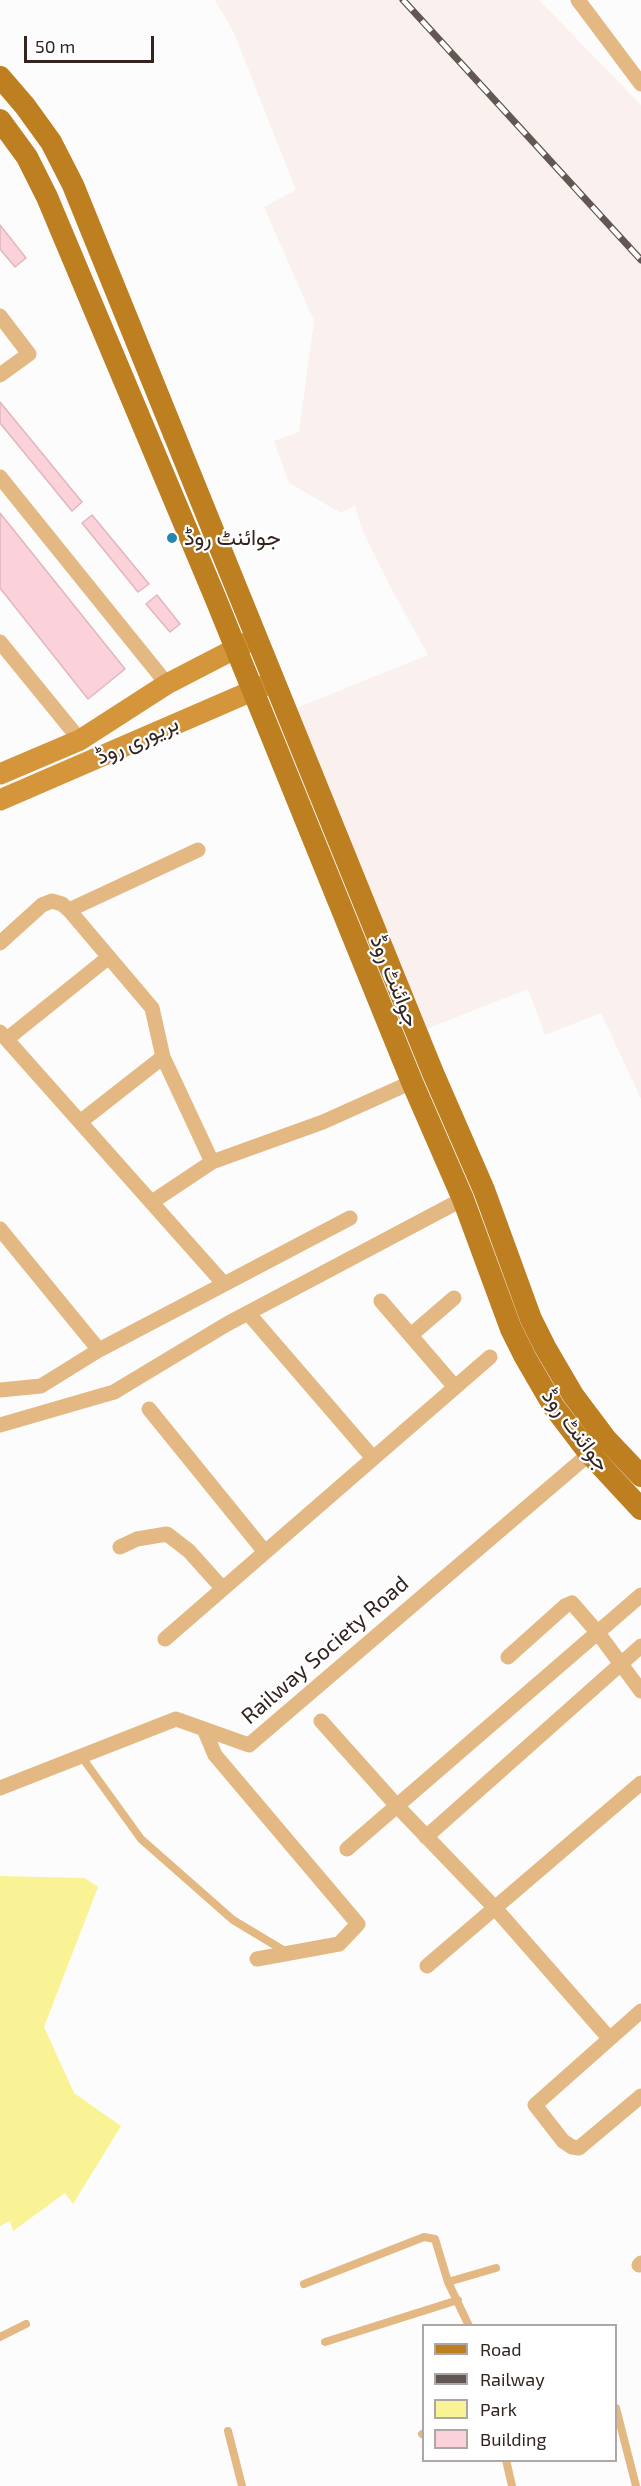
<!DOCTYPE html>
<html>
<head>
<meta charset="utf-8">
<style>
  body { margin:0 }
  #map { position:relative; width:641px; height:2486px; overflow:hidden; background:#fcfcfc; font-family:"Exo 2",sans-serif }
  canvas { display:block }
  .legend { position:absolute; left:422px; top:2324px; width:195px; height:138px; box-sizing:border-box; background:#fff; border:2px solid #ada7a6; margin:0; padding:8px 10px; list-style:none; font-size:18px; color:#332420 }
  .legend li { display:flex; align-items:center; gap:12px; height:30px }
  .legend b { width:30px; border:2px solid #ada7a6 }
  .scale { position:absolute; left:24px; top:36px; width:130px; height:27px; box-sizing:border-box; border:3px solid #332420; border-top:0; padding-left:8px; font-size:18px; line-height:21px; white-space:nowrap; color:#332420; -webkit-text-stroke:4px #fff; paint-order:stroke }
</style>
</head>
<body>
<div id="map">
<canvas width="641" height="2486"></canvas>
<ul class="legend">
<li><b style="height:8px;background:#bd7f20"></b>Road</li>
<li><b style="height:8px;background:#635754"></b>Railway</li>
<li><b style="height:16px;background:#f9f395"></b>Park</li>
<li><b style="height:16px;background:#fcd2da"></b>Building</li>
</ul>
<div class="scale">50 m</div>
</div>
<script>
const c = document.querySelector('canvas').getContext('2d');
c.lineJoin = 'round';
function fillPath(path, color) { c.fillStyle = color; c.fill(path, 'evenodd'); }
const poly = rows => new Path2D(rows.map(r => 'M' + r).join(''));
function stroke(path, color, width, dash) { c.strokeStyle = color; c.lineWidth = width; c.lineCap = dash ? 'butt' : 'round'; c.setLineDash(dash || []); c.stroke(path); }
function drawText(font, color, halo, rows, align = 'center') {
  c.font = font + ' "Exo 2",Vazirmatn,sans-serif'; c.lineWidth = 4.5; c.setLineDash([]); c.textBaseline = 'middle'; c.strokeStyle = halo; c.fillStyle = color; for (const [text, x, y, turn = 0] of rows) {
    c.save(); c.translate(x, y); c.rotate((+turn || 0) * Math.PI / 180); c.textAlign = isNaN(turn) ? turn : align; if (halo) c.strokeText(text, 0, 0); c.fillText(text, 0, 0); c.restore();
  }
}
const built = poly([
  [215,0,539,0,641,105,641,1099,601,1013,545,1035,528,989,406,1037,274,717,428,655,391,588,361,527,355,505,341,513,289,483,274,441,299,432,314,321,264,207,296,190,234,33]
]);
const green = poly([
  [0,1876,85,1878,98,1887,44,2027,74,2093,121,2126,73,2204,65,2193,13,2231,10,2221,0,2226]
]);
const building = poly([
  [0,225,26,258,15,267,0,249,0,225],
  [0,402,82,502,72,511,0,423,0,402],
  [0,513,125,669,88,699,0,588,0,513],
  [92,515,149,584,138,592,82,523,92,515],
  [157,595,180,624,170,632,146,604,157,595]
]);
const lane = poly([
  [81,1756,141,1839,233,1920,288,1953],
  [448,2282,496,2268],
  [304,2284,424,2237,435,2239,448,2282,469,2326],
  [0,2337,26,2324],
  [325,2342,458,2300],
  [616,2408,636,2486],
  [228,2431,242,2486],
  [422,2434,424,2433],
  [506,2460,512,2486]
]);
const street = poly([
  [578,0,641,84],
  [0,316,29,354,0,375],
  [0,477,167,684],
  [0,642,80,740],
  [69,910,198,850],
  [0,943,42,905,52,901,62,904,69,910,152,1008,163,1057,212,1162],
  [0,1032,224,1284],
  [7,1039,109,957],
  [80,1122,163,1057],
  [152,1202,212,1162,323,1122,412,1082],
  [0,1229,99,1350],
  [381,1301,455,1387],
  [248,1313,373,1458],
  [411,1335,454,1298],
  [0,1390,41,1386,99,1350,350,1218],
  [149,1409,265,1552],
  [0,1425,114,1392,227,1324,463,1199],
  [120,1547,137,1539,167,1534,189,1551,223,1589],
  [165,1639,490,1357],
  [508,1657,565,1606,572,1603,598,1633,641,1691],
  [321,1721,397,1806,495,1908,609,2038],
  [204,1729,215,1755,358,1924,339,1944,257,1959],
  [0,1788,176,1719,249,1745,595,1449],
  [426,1837,641,1646],
  [347,1849,641,1595],
  [427,1966,641,1783],
  [641,2011,535,2105,563,2141,572,2147,579,2148,641,2096],
  [639,2265,641,2263]
]);
const secondary = poly([
  [0,774,80,740,167,684,250,641],
  [0,800,268,684]
]);
const primary = poly([
  [0,77,25,106,51,142,73,185,433,1073,484,1190,531,1319,545,1347,573,1395,606,1439,641,1476],
  [0,120,27,157,47,197,215,597,412,1082,463,1199,511,1329,525,1357,554,1407,589,1453,641,1509]
]);
const rail = poly([
  [403,0,641,260]
]);
const markers = [
  [172,538,6,"#2487b1"]
];
const poiNames = [
  ["جوائنٹ روڈ",184,538]
];
const streetNames = [
  ["بریوری روڈ",137,740,-24],
  ["جوائنٹ روڈ",395,981,68],
  ["جوائنٹ روڈ",576,1430,53],
  ["Railway Society Road",325,1650,-41]
];
fillPath(built, '#faf0ed');
fillPath(green, '#f9f395');
fillPath(building, '#fcd2da');
stroke(building, '#e0b7bf', 1.5);
stroke(lane, '#e3b883', 8);
stroke(street, '#e3b883', 15);
stroke(secondary, '#d4953b', 21);
stroke(primary, '#bd7f20', 22);
stroke(rail, '#635754', 7);
stroke(rail, '#fff', 4.5, [14]);
for (const [x, y, r, color] of markers) { const dot = new Path2D(); dot.arc(x, y, r, 0, 2 * Math.PI); c.fillStyle = color; c.fill(dot); stroke(dot, '#fff', 2); }
drawText('22px', '#332420', '#fff', poiNames, 'left');
drawText('22px', '#332420', '#fff', streetNames);
</script>
</body>
</html>
